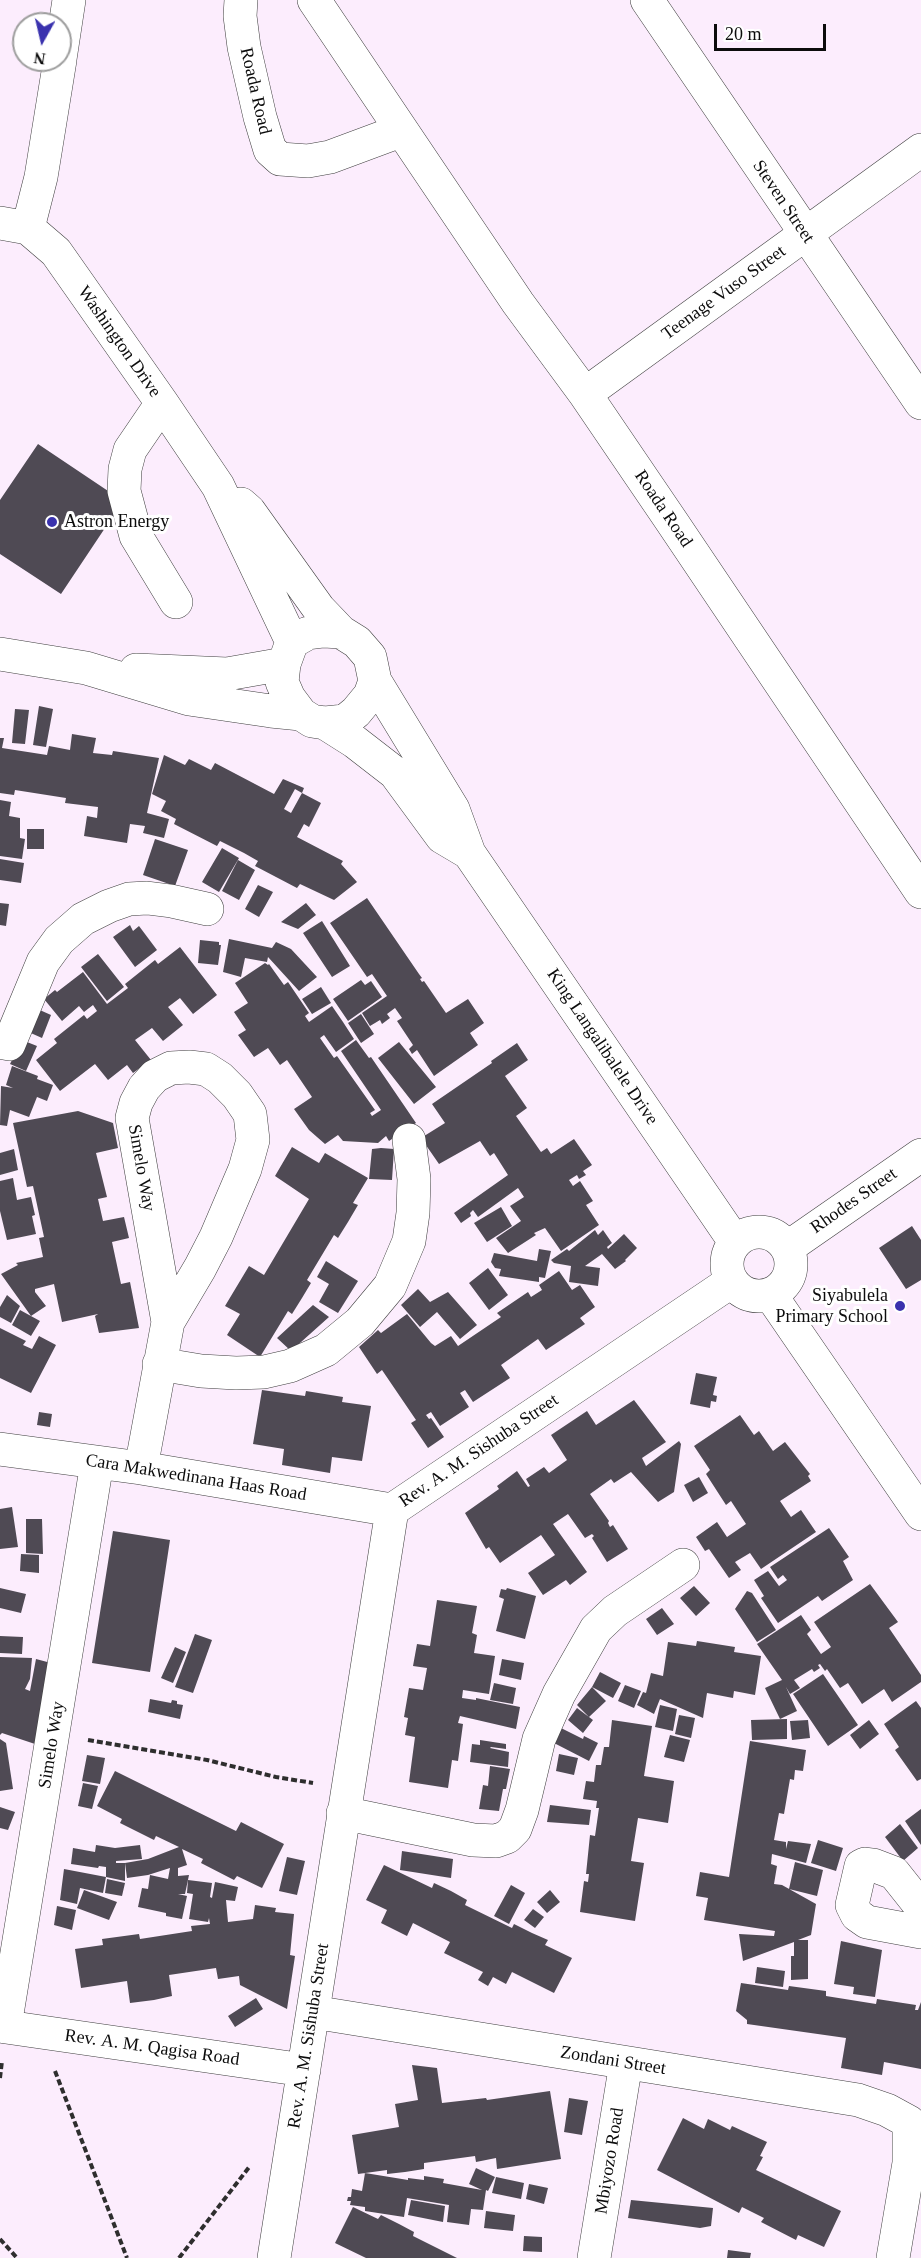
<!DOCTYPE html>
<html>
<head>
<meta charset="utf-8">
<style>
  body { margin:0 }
  #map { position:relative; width:921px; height:2258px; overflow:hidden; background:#fcedfd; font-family:Georgia,serif }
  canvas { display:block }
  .north { position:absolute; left:12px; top:12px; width:60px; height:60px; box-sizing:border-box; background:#fff; border:2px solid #9e9e9e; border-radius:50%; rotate:188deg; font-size:16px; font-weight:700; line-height:24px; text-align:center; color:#0c0c0c }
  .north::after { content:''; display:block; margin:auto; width:21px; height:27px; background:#3a32ae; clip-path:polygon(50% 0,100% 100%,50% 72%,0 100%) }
  .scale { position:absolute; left:714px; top:24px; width:112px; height:27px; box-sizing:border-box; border:3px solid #0c0c0c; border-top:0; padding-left:8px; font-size:18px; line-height:21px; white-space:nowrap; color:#0c0c0c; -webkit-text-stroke:4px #fff; paint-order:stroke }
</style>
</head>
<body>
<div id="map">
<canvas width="921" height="2258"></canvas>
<div class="north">N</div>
<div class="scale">20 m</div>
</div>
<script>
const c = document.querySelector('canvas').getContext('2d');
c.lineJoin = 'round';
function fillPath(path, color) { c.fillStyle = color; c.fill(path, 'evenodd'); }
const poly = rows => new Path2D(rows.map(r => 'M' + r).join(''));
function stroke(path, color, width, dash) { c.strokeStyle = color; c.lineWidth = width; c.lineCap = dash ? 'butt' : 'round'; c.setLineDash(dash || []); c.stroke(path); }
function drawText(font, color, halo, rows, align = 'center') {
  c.font = font + ' Georgia,serif'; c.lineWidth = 6; c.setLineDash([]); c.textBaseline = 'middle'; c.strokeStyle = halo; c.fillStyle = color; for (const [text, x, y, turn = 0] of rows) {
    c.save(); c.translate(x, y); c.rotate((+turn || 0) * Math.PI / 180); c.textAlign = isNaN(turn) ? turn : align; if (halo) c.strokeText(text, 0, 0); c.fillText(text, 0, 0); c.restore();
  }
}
const building = poly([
  [38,444,123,501,61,594,0,554,0,500],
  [39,706,53,709,46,747,33,745],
  [15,709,29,710,25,744,12,743],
  [72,734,96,738,93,753,112,755,113,751,159,758,147,813,169,819,164,838,143,833,145,826,130,824,127,843,84,836,87,816,97,818,98,807,65,803,66,798,15,790,14,795,0,793,0,738,4,738,2,748,47,755,49,746,70,750],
  [164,755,185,765,189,759,211,770,215,763,274,794,283,779,304,788,302,793,321,803,309,827,304,824,297,837,343,861,341,864,357,882,334,900,300,884,297,888,255,866,258,861,244,853,220,841,217,846,174,824,176,819,161,811,166,801,152,794],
  [295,789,302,793,291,813,284,809],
  [0,800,11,802,9,816,20,818,20,838,25,839,22,859,0,856],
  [27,829,44,829,44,849,27,849],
  [155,839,188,850,175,886,143,875],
  [222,848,239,858,219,892,202,882],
  [0,859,24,863,21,883,0,880],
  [238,860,255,870,239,900,222,891],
  [258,885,273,892,259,917,245,909],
  [367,898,419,974,422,978,420,979,422,982,424,981,446,1013,468,999,484,1023,470,1033,478,1045,434,1076,417,1050,412,1054,409,1049,413,1045,397,1021,402,1018,395,1008,387,1014,390,1018,382,1024,380,1020,370,1026,362,1013,387,996,372,974,367,977,330,923],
  [0,903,9,904,6,926,0,925],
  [306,903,316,915,298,929,281,922],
  [322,921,350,966,332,977,303,933],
  [130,925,133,931,139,926,157,950,135,967,113,937],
  [229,939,272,948,276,942,291,949,317,977,299,991,268,957,267,962,245,958,241,977,223,972],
  [200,940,219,942,219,945,221,945,218,965,198,963],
  [180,947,217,995,193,1014,180,998,168,1007,183,1025,163,1041,152,1028,135,1040,151,1060,133,1073,127,1065,108,1080,95,1064,60,1091,36,1060,57,1043,54,1039,84,1015,87,1019,97,1011,93,1005,84,1012,79,1006,62,1021,44,999,55,990,57,992,83,972,107,1004,128,988,125,984,155,960,158,964],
  [98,954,124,987,107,1001,81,967],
  [265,963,268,965,269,964,284,985,288,982,309,1013,305,1016,309,1022,332,1006,343,1022,354,1039,336,1052,324,1035,320,1038,334,1058,337,1056,375,1110,370,1113,372,1116,381,1110,341,1051,356,1040,369,1058,371,1057,416,1123,389,1141,386,1136,378,1143,343,1141,338,1135,325,1144,309,1130,294,1109,312,1097,287,1060,280,1065,268,1048,254,1057,238,1035,246,1030,234,1012,248,1003,235,983],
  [361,980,365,985,371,981,382,997,348,1021,333,999],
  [321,987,331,1003,312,1014,302,999],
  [33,1007,51,1015,42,1038,24,1030],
  [361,1014,374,1034,361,1043,348,1023],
  [22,1040,37,1046,26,1071,10,1064],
  [399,1042,436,1087,414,1104,378,1058],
  [517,1043,528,1060,505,1076,527,1108,516,1116,541,1152,547,1148,551,1154,574,1139,592,1165,583,1171,586,1175,579,1179,577,1175,569,1180,573,1186,580,1181,593,1201,586,1205,599,1225,561,1251,545,1228,534,1233,536,1235,508,1253,496,1238,521,1221,510,1206,524,1197,518,1188,478,1217,473,1210,470,1213,471,1216,461,1223,454,1213,508,1175,494,1153,490,1156,480,1141,439,1164,421,1138,445,1123,432,1104,492,1063,491,1061],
  [12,1066,38,1076,37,1079,53,1085,47,1101,37,1097,29,1117,10,1110,7,1126,0,1125,1,1086,13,1088,6,1085],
  [78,1111,113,1123,118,1148,96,1153,107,1197,98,1199,103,1221,124,1217,129,1238,112,1242,121,1284,130,1282,139,1328,99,1333,95,1316,98,1314,62,1322,54,1284,35,1289,35,1292,46,1306,31,1316,1,1274,18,1265,16,1263,43,1257,39,1238,44,1237,33,1186,27,1187,13,1123],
  [292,1147,319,1163,325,1153,368,1178,353,1203,358,1205,348,1222,338,1238,334,1235,307,1280,311,1283,302,1298,292,1314,288,1311,260,1357,227,1335,240,1314,225,1306,249,1266,264,1275,309,1199,275,1176],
  [381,1148,394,1149,392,1180,369,1179,372,1149],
  [14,1149,18,1170,0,1175,0,1153],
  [13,1178,17,1200,31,1197,35,1215,32,1216,36,1234,7,1240,0,1211,0,1181],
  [501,1207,512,1226,487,1242,474,1223],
  [912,1226,921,1240,921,1280,906,1289,879,1248],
  [595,1230,598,1235,603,1230,612,1243,607,1247,608,1249,624,1234,637,1248,625,1260,626,1261,615,1269,602,1254,585,1266,600,1268,598,1286,569,1282,571,1266,554,1263,551,1260,567,1249,569,1251],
  [539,1249,551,1251,545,1278,539,1277,539,1282,499,1276,501,1269,495,1268,491,1262,494,1253,537,1261],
  [326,1261,358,1281,338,1313,319,1302,329,1284,317,1277],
  [488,1268,508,1295,489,1310,469,1283],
  [559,1271,572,1290,580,1285,595,1307,580,1318,585,1324,546,1350,538,1339,501,1365,510,1378,473,1402,465,1390,460,1393,469,1407,440,1426,431,1412,426,1415,429,1419,431,1418,444,1437,428,1448,411,1423,416,1420,382,1370,377,1374,359,1347,378,1330,381,1333,407,1314,431,1343,435,1346,451,1336,458,1346,501,1317,497,1313,528,1292,531,1297,542,1290,539,1285],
  [418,1289,430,1302,448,1292,477,1325,460,1339,437,1312,420,1327,401,1305],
  [7,1295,20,1306,11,1323,0,1317,0,1307],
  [313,1305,329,1317,291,1351,277,1338],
  [20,1310,40,1321,31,1336,12,1325],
  [0,1328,26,1341,23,1345,32,1349,39,1336,56,1345,31,1393,0,1378],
  [696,1373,717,1377,713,1395,717,1396,716,1402,711,1401,710,1408,690,1404],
  [262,1390,305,1396,306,1391,343,1397,342,1402,371,1406,362,1461,332,1457,330,1473,282,1465,284,1449,253,1444],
  [634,1400,666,1442,642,1458,646,1466,679,1441,681,1444,674,1492,658,1502,631,1472,614,1483,611,1479,590,1494,609,1521,608,1523,610,1527,613,1525,628,1549,607,1562,592,1538,594,1536,592,1534,585,1538,568,1514,553,1524,587,1572,570,1585,566,1580,543,1595,528,1573,555,1555,541,1535,500,1563,489,1547,486,1549,465,1513,499,1489,497,1486,517,1471,528,1487,530,1486,526,1479,544,1467,549,1473,567,1460,551,1435,587,1411,596,1425],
  [39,1412,52,1414,50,1427,37,1425],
  [740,1415,754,1435,759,1431,773,1451,785,1442,810,1474,808,1476,811,1481,780,1501,791,1517,801,1510,816,1532,761,1569,750,1553,735,1562,741,1570,729,1578,709,1549,705,1551,696,1537,717,1522,727,1537,746,1524,731,1501,726,1505,706,1474,710,1470,694,1446],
  [699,1477,708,1493,693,1502,684,1485],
  [12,1507,18,1547,0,1549,0,1509],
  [26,1519,42,1519,43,1554,26,1553],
  [829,1528,849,1557,843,1561,853,1580,822,1601,818,1596,778,1623,761,1598,764,1596,754,1580,768,1571,779,1586,787,1580,783,1575,778,1579,770,1567],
  [113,1531,170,1540,150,1672,92,1663],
  [21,1554,39,1555,39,1573,20,1571],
  [870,1584,898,1622,889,1628,921,1675,921,1682,892,1702,884,1689,862,1704,848,1683,840,1688,827,1669,825,1671,820,1664,818,1665,820,1668,814,1672,812,1669,794,1680,800,1688,790,1694,786,1687,797,1711,780,1719,765,1688,782,1680,757,1644,801,1615,811,1630,807,1634,821,1654,831,1647,814,1622],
  [694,1586,710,1603,696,1616,680,1598],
  [0,1588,26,1594,21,1613,0,1608],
  [507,1588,536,1596,525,1639,496,1631,504,1599,499,1597,501,1589,506,1590],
  [747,1591,752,1593,776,1630,757,1642,735,1609],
  [437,1600,477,1606,472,1633,477,1635,474,1653,495,1656,489,1694,463,1690,462,1698,476,1700,476,1698,520,1707,516,1729,460,1716,458,1723,463,1724,458,1761,452,1760,448,1788,409,1782,415,1737,405,1735,408,1718,404,1717,409,1688,423,1690,427,1668,413,1666,417,1644,430,1646],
  [662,1608,674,1624,657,1635,646,1619],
  [195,1634,212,1640,193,1693,175,1687],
  [0,1636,23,1637,22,1654,0,1653],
  [697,1641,735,1647,734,1652,761,1656,755,1695,734,1691,733,1698,707,1693,703,1718,660,1699,654,1714,637,1705,643,1692,646,1693,651,1673,663,1676,668,1642,696,1646],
  [175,1647,186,1652,173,1683,161,1678],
  [0,1657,32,1658,30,1679,25,1689,30,1691,36,1659,51,1663,35,1744,2,1733,0,1735],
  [502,1659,524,1663,521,1680,499,1675],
  [600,1672,621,1683,613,1698,592,1687],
  [823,1674,858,1725,828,1746,793,1694],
  [494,1683,516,1688,513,1704,490,1700],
  [625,1685,641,1691,634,1708,618,1701],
  [592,1687,606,1701,589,1717,577,1705],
  [150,1699,171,1703,172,1700,177,1701,177,1704,183,1705,180,1719,148,1712],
  [916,1701,921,1708,921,1779,917,1781,895,1750,899,1747,884,1724],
  [660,1705,677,1709,673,1731,655,1727],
  [577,1708,593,1720,583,1733,568,1720],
  [679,1715,695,1718,691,1738,675,1734],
  [787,1719,787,1739,752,1740,751,1720],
  [612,1720,652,1726,644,1776,674,1781,668,1823,638,1818,631,1861,644,1863,635,1921,580,1912,584,1881,588,1882,589,1874,586,1874,590,1835,595,1836,599,1808,596,1808,597,1801,583,1799,586,1781,594,1782,596,1765,601,1765,604,1747,609,1747],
  [808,1720,810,1738,792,1740,790,1721],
  [869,1720,879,1734,860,1749,850,1735],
  [561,1728,583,1739,584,1736,598,1743,589,1761,554,1743],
  [670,1735,690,1740,684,1762,664,1757],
  [0,1739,6,1743,13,1789,0,1791],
  [480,1740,506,1744,506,1749,491,1747,490,1748,509,1752,508,1767,470,1762,472,1744,480,1745],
  [750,1741,806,1750,803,1771,795,1770,794,1780,790,1779,784,1814,779,1813,774,1840,786,1842,786,1849,788,1841,811,1844,806,1863,772,1854,771,1864,777,1866,774,1884,782,1885,816,1904,811,1935,798,1940,808,1940,808,1979,791,1980,791,1956,794,1956,794,1942,743,1961,739,1934,774,1936,775,1931,704,1920,708,1898,696,1896,700,1872,729,1877],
  [559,1754,578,1758,574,1775,556,1771],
  [87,1755,105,1758,100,1784,82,1781],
  [490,1766,510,1769,506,1789,503,1789,499,1811,479,1809,483,1785,488,1786],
  [115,1771,236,1831,241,1822,284,1844,262,1888,237,1876,234,1880,201,1863,203,1859,182,1849,187,1865,178,1868,178,1876,189,1875,185,1894,178,1894,187,1896,182,1919,166,1916,166,1913,138,1907,142,1888,148,1889,150,1875,168,1879,170,1868,148,1875,127,1878,125,1863,148,1859,179,1847,156,1836,154,1840,120,1823,122,1819,97,1806],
  [83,1783,98,1786,92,1809,78,1806],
  [550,1805,591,1810,589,1825,547,1822],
  [0,1807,15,1812,8,1830,0,1828],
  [921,1809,921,1845,905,1821],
  [900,1824,918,1848,903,1861,885,1837],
  [818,1840,843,1848,836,1871,811,1863],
  [96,1845,115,1848,140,1845,142,1859,116,1861,116,1863,125,1863,125,1881,106,1877,106,1867,99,1866,98,1868,71,1864,73,1848,95,1852],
  [402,1851,453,1859,451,1878,400,1870],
  [287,1857,305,1861,297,1895,279,1891],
  [795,1862,823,1870,817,1896,789,1889],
  [384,1865,432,1888,434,1883,451,1891,467,1900,465,1905,512,1928,514,1924,532,1933,548,1940,545,1945,572,1958,554,1993,512,1972,506,1984,493,1977,488,1986,478,1980,483,1972,444,1953,450,1942,413,1923,407,1936,381,1923,387,1910,366,1900],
  [64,1869,106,1877,103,1893,80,1888,77,1904,60,1900],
  [107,1879,125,1883,122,1896,105,1893],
  [188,1880,212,1883,210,1897,212,1898,215,1882,238,1887,235,1901,226,1900,228,1922,253,1919,255,1905,276,1908,275,1912,294,1914,290,1955,295,1956,287,2009,240,1985,239,1976,218,1979,216,1968,169,1975,172,1996,154,2000,130,2003,127,1981,81,1988,75,1949,103,1945,102,1939,139,1934,140,1939,192,1931,191,1926,210,1924,209,1918,208,1922,189,1919,193,1894,187,1893],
  [511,1885,525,1893,509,1924,494,1916],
  [84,1890,117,1902,109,1920,77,1908],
  [550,1890,560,1902,547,1913,537,1902],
  [57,1906,76,1910,72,1930,54,1925],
  [533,1909,544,1917,535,1928,524,1920],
  [841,1941,882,1950,875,1997,853,1994,854,1987,834,1984],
  [757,1967,785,1971,783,1987,755,1983],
  [741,1983,788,1990,789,1986,826,1991,826,1996,876,2004,877,1999,916,2005,915,2010,918,2010,921,2002,921,2069,884,2062,882,2075,841,2068,846,2038,747,2024,747,2020,736,2011],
  [256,1998,263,2009,235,2027,228,2016],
  [412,2065,437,2068,442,2103,486,2098,487,2100,550,2091,561,2159,497,2169,496,2158,476,2162,475,2156,424,2163,424,2169,405,2172,387,2174,387,2170,358,2174,352,2135,399,2127,395,2104,418,2100],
  [569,2098,588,2101,582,2135,564,2132],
  [683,2118,704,2129,708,2119,730,2130,732,2126,767,2142,760,2156,763,2157,756,2170,841,2211,824,2247,798,2235,796,2240,761,2222,764,2218,742,2207,739,2213,657,2170],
  [476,2168,495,2177,488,2191,486,2190,483,2210,471,2209,469,2225,447,2222,449,2205,407,2198,404,2217,365,2211,365,2207,350,2205,351,2201,347,2201,348,2197,351,2197,352,2189,362,2191,365,2173,408,2180,408,2178,424,2180,424,2176,444,2179,443,2183,482,2190,469,2184],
  [496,2177,524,2183,521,2199,492,2193],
  [529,2184,548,2188,544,2204,526,2199],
  [411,2200,445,2206,443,2222,408,2215],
  [631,2200,713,2208,711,2226,700,2228,628,2218],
  [353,2207,378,2219,381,2215,399,2224,414,2232,413,2236,457,2258,366,2258,335,2243],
  [486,2211,515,2215,513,2231,484,2228],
  [524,2236,542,2237,542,2252,523,2251],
  [728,2250,751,2253,750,2258,727,2258]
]);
const path = poly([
  [88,1740,207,1760,276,1777,313,1783],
  [55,2071,127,2258],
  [0,2078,2,2061],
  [0,2239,17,2258],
  [179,2258,250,2166]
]);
const minor = poly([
  [241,0,240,16,244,47,260,117,270,150,280,159,308,161,330,157,400,131],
  [314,0,518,303,585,394,672,522,921,892],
  [647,0,921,403],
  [60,59,69,0],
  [0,223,28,228,56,252,162,403,218,486,292,642],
  [28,228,41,177,60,60],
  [585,394,921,150],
  [162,403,130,450,125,469,124,491,136,536,176,602],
  [241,504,249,511,319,609,341,632],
  [0,654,86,668,189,699,271,711,301,714],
  [136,670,227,674,284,664],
  [375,681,370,695,356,712,345,721,325,723,312,721,301,714,289,698,282,682,284,664,292,642,308,633,324,631,341,632,357,642,370,657,375,681,453,809,469,853,735,1242],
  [325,723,355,742,395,773,442,837,469,853],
  [0,1042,9,1044,43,962,59,940,83,919,109,906,129,899,147,898,171,901,207,909],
  '727 1264a32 32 0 1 1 64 0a32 32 0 1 1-64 0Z',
  [787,1248,921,1155],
  [770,1294,921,1514],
  [159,1364,201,1371,236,1373,264,1372,290,1366,326,1350,360,1322,390,1286,409,1241,413,1213,414,1179,409,1140],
  [0,1449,141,1468,392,1510],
  [141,1468,168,1322,200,1268,216,1237,245,1169,253,1140,250,1114,237,1095,220,1078,206,1069,189,1067,171,1068,155,1076,144,1088,136,1103,132,1118,168,1322],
  [343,1813,473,1840,496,1841,507,1837,515,1829,522,1810,539,1739,559,1694,596,1629,615,1611,683,1565],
  [921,1907,894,1873,873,1865,865,1864,861,1866,852,1905,857,1915,867,1922,921,1932],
  [313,2012,858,2100,887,2110,909,2122],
  [0,2026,304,2070],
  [5,2026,97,1463],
  [274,2258,392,1510,732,1281],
  [594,2258,626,2063],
  [893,2258,909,2163,909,2122]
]);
const markers = [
  [52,522,6,"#3a32ae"],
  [900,1306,6,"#3a32ae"]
];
const streetNames = [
  ["Roada Road",255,91,77],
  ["Steven Street",783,202,56],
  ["Teenage Vuso Street",724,293,-36],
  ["Washington Drive",119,342,55],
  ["Roada Road",663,509,56],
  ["King Langalibalele Drive",602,1047,56],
  ["Simelo Way",141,1168,80],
  ["Rhodes Street",854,1201,-35],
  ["Rev. A. M. Sishuba Street",479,1451,-34],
  ["Cara Makwedinana Haas Road",196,1478,9],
  ["Simelo Way",52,1745,-81],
  ["Rev. A. M. Sishuba Street",309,2036,-81],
  ["Rev. A. M. Qagisa Road",152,2048,8],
  ["Zondani Street",613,2061,9],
  ["Mbiyozo Road",610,2161,-81]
];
const poiNames = [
  ["Astron Energy",64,522],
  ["Siyabulela",888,1296,"right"],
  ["Primary School",888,1317,"right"]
];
fillPath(building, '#4f4a54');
stroke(minor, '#3f3f3f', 34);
stroke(path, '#2e2e2e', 4, [6, 3]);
stroke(minor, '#fff', 33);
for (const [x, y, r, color] of markers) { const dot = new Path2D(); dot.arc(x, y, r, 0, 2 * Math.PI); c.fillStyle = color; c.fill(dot); stroke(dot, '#fff', 2); }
drawText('18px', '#0c0c0c', '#fff', streetNames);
drawText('18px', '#0c0c0c', '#fff', poiNames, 'left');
</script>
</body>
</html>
